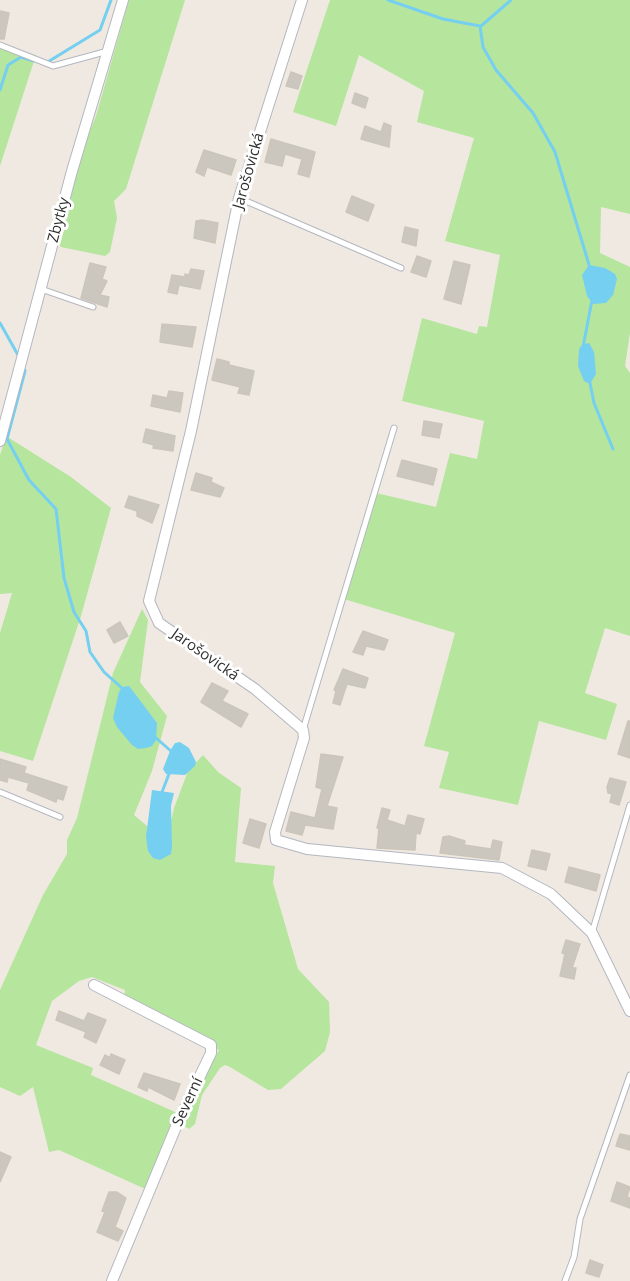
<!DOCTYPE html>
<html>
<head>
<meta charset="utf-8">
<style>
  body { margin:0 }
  canvas { display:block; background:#efe9e1 }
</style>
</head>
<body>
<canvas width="630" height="1281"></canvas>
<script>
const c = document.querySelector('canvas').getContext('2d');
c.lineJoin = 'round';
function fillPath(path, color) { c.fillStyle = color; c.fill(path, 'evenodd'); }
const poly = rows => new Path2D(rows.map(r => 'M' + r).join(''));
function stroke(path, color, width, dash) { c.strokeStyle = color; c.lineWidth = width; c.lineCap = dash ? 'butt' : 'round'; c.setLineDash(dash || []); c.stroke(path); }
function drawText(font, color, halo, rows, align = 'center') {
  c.font = font + ' "Open Sans",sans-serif'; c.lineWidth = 6; c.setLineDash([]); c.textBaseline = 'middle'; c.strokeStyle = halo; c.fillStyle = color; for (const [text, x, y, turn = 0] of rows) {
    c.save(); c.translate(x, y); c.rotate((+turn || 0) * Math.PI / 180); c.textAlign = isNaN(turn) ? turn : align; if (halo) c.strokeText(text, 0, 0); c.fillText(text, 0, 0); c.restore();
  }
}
const green = poly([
  [129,0,185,0,126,189,114,201,117,218,110,252,105,256,61,247,59,244,84,145,96,116],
  [330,0,630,0,630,214,601,207,600,253,630,267,630,333,625,366,630,373,630,636,605,628,585,693,617,704,606,740,539,721,518,805,439,788,449,752,424,746,455,633,344,599,376,493,436,507,450,453,477,459,484,421,402,401,422,318,477,334,479,326,487,327,500,255,445,241,474,138,417,122,424,91,359,55,336,126,293,112],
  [0,48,36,55,0,166],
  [6,436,71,477,111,508,81,616,33,761,0,751,0,633,12,593,0,594,0,455],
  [142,609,148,620,140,682,167,716,152,771,134,815,166,842,174,808,188,771,203,755,218,772,241,788,235,862,275,866,273,883,298,969,329,1002,330,1032,325,1051,281,1089,268,1090,230,1067,225,1065,220,1068,202,1095,195,1124,189,1129,181,1124,152,1192,59,1150,49,1152,33,1087,20,1096,0,1087,0,990,43,895,67,854,67,840,77,818,113,673],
  [92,977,125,990,124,998,219,1050,182,1115,91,1075,93,1068,36,1045,52,1001,79,981]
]);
const water = poly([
  [589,265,605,268,615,274,617,279,613,295,606,303,593,304,587,296,582,275],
  [589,343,594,352,596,374,590,384,584,381,578,366,579,349,583,344],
  [129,686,157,723,156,740,152,746,146,748,138,749,132,745,117,727,113,718,119,692,122,687],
  [180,742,189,748,196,762,195,766,185,775,166,774,163,769,170,751,175,743],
  [152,790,174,793,171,806,172,847,171,854,160,860,153,858,148,851,146,837]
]);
const stream = poly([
  [388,0,443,19,480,26,483,47,496,70,533,113,555,152,590,268],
  [481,26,511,0],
  [46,63,100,30,111,0],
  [0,90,8,65,21,57,34,61],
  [0,323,18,355],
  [583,347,592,300],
  [23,367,25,371,7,439,29,480,56,509,64,578,74,612,86,631,90,652,104,672,123,689],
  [590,383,594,403,613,449],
  [155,737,172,752],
  [162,792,169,774]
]);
const building = poly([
  [0,11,9,13,4,39,0,39,0,11],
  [291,72,302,76,298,89,286,86,291,72],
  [355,93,368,98,365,108,352,103,355,93],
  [384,123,391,126,389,147,361,139,365,126,381,132,384,123],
  [271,139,315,152,309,177,298,174,302,159,285,154,282,166,265,162,271,139],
  [204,150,236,160,231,175,207,167,204,176,196,172,204,150],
  [352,196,374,205,368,221,346,212,352,196],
  [202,220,218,223,215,243,194,238,196,221,202,220],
  [405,227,418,230,416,246,402,242,405,227],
  [417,256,431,261,426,277,411,272,417,256],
  [454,261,470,265,461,304,444,299,454,261],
  [90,263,106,267,102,279,107,281,100,295,109,297,107,307,81,298,90,263],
  [191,269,204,271,200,289,179,285,177,294,168,292,172,275,185,277,185,274,189,275,191,269],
  [162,324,196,327,192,347,160,342,162,324],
  [217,359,229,362,229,365,254,371,249,395,238,393,240,387,212,380,217,359],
  [169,391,183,393,180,412,151,406,153,395,167,398,169,391],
  [424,421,442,424,439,438,422,435,424,421],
  [146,429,175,436,173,451,153,448,154,445,143,442,146,429],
  [402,460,437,469,433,485,397,476,402,460],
  [196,473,212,478,211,482,224,488,220,497,191,490,196,473],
  [129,496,159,505,152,523,137,516,137,511,125,507,129,496],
  [120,622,128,636,114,643,107,630,120,622],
  [363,631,388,640,384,650,366,646,363,655,353,652,363,631],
  [343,669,368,678,365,688,347,684,340,705,333,703,336,691,334,690,343,669],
  [212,683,228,691,222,701,248,714,241,727,201,702,212,683],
  [628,721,630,721,630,758,618,754,628,721],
  [321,754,343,757,327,806,337,808,333,829,305,825,302,835,286,831,291,812,315,818,322,789,316,787,321,754],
  [0,759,26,767,24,773,67,787,63,800,57,798,56,802,27,790,29,783,8,777,7,782,0,780,0,759],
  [610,778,626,782,619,805,610,802,612,794,608,793,607,787,610,778],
  [382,808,390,810,387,820,405,826,408,815,424,819,420,834,416,833,415,850,377,848,379,828,377,828,382,808],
  [250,819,266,824,259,848,243,843,250,819],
  [449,836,465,841,464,845,491,849,493,840,502,842,499,860,440,853,443,837,449,836],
  [532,850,550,854,546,870,528,866,532,850],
  [569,867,600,875,596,891,565,882,569,867],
  [566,940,580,944,572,968,576,968,574,979,560,976,565,954,562,953,566,940],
  [59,1011,84,1021,88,1013,106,1020,96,1043,84,1037,86,1032,56,1020,59,1011],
  [111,1054,125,1060,119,1074,100,1065,105,1055,110,1058,111,1054],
  [144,1073,180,1084,174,1100,148,1087,147,1091,138,1087,144,1073],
  [620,1134,630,1136,630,1150,616,1146,620,1134],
  [0,1152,11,1157,0,1182,0,1152],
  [617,1182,630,1187,627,1197,630,1198,630,1208,611,1201,617,1182],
  [109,1192,117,1192,126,1198,115,1227,123,1231,118,1241,97,1232,105,1212,102,1211,109,1192],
  [590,1260,603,1265,599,1277,586,1273,590,1260]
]);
const lane = poly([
  [0,45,53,66,108,51],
  [239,198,401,268],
  [41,289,93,307],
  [303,730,394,428],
  [0,792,60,817],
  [592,933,630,805],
  [565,1281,574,1257,580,1219,630,1075]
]);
const street = poly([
  [302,0,239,198,191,431,149,601,159,623,255,689,303,730,304,738,275,832,276,840,307,849,502,868,551,894,592,933,630,1011],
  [0,441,72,171,123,0],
  [94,985,211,1045,211,1053,178,1122,112,1281]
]);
const streetNames = [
  ["Jarošovická",249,171,-74],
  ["Zbytky",59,220,-75],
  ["Jarošovická",205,655,35],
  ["Severní",188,1102,-65]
];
fillPath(green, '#b6e59e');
fillPath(water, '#75cff0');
stroke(stream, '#75cff0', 3);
fillPath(building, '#cbc7bf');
stroke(building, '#cbc5ba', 1.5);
stroke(lane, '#b4b7c1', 7);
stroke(street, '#b4b7c1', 12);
stroke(lane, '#fff', 5);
stroke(street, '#fff', 10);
drawText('15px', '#2e2e2e', '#fff', streetNames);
</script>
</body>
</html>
